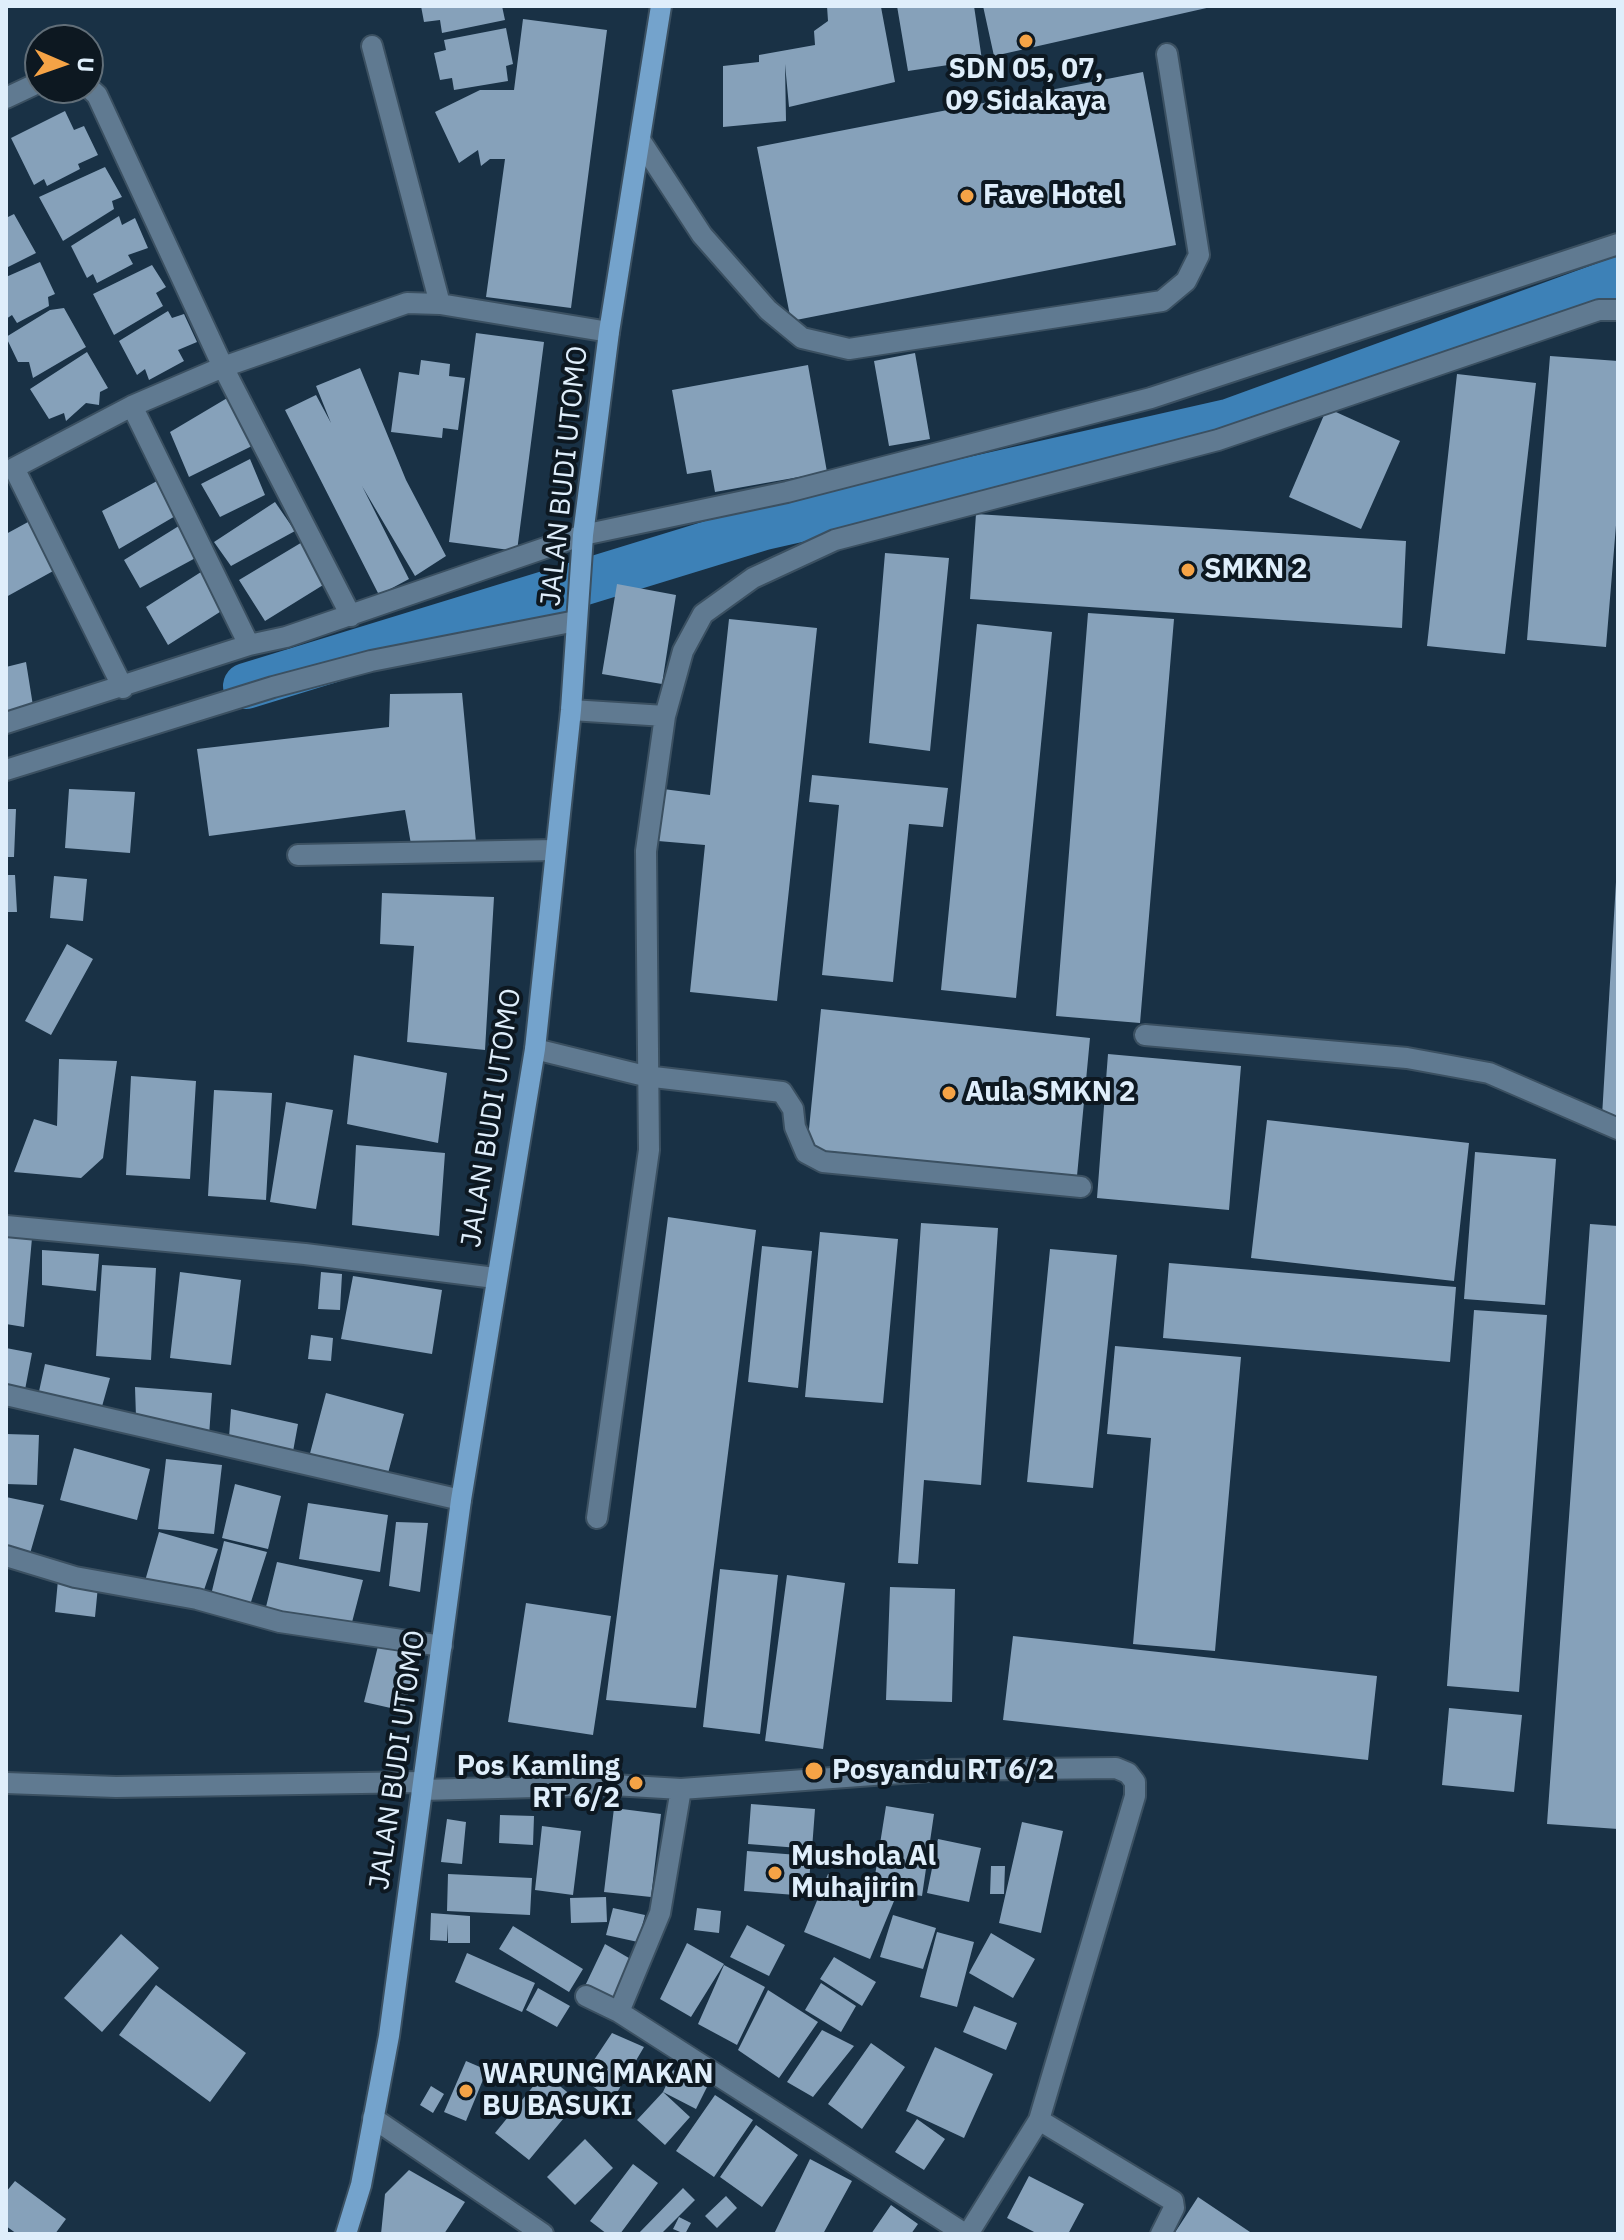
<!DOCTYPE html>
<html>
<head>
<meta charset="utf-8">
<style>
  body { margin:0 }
  #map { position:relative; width:1624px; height:2240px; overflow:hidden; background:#193145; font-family:"IBM Plex Sans",sans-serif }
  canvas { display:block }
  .frame { position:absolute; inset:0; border:8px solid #dfeefb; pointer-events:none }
  .north { position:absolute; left:24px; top:24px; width:80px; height:80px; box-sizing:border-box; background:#0d1821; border:2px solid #616e78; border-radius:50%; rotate:92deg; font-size:22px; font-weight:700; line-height:32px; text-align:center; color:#dfeefb }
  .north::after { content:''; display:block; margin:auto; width:28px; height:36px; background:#f5a346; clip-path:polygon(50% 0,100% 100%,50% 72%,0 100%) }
</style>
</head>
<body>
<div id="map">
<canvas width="1624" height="2240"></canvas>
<div class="frame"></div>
<div class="north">U</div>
</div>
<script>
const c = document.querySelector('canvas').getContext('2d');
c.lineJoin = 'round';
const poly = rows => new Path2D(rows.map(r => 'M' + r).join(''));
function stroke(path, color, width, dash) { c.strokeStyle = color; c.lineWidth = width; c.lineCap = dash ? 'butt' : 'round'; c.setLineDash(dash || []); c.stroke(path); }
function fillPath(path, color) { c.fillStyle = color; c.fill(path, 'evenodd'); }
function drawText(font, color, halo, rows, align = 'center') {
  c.font = font + ' "IBM Plex Sans",sans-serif'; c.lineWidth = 8; c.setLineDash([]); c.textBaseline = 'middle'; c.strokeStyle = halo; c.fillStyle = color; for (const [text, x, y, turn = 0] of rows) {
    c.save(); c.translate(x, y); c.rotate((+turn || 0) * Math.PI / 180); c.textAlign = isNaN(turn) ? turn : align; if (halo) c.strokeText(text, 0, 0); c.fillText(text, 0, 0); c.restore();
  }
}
const canal = poly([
  [246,686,764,527,1228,422,1618,280]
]);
const building = poly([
  [421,6,502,6,505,20,442,33,440,20,424,22],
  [827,6,881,7,895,82,789,107,785,64,786,121,723,127,723,66,759,62,759,55,815,45,814,31,828,21],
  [897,6,974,6,982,60,908,71],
  [983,6,1211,6,1211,7,994,56],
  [523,19,607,30,571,308,486,297,505,159,490,159,481,166,478,150,459,163,435,112,480,90,514,90],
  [506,28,513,64,506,66,508,81,454,90,452,78,440,80,434,53,446,50,444,40],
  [1143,72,1176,245,791,321,757,147],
  [65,111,74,130,84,126,98,155,78,164,80,169,47,186,44,179,34,185,11,138],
  [105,167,122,197,112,201,114,209,63,241,39,197],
  [14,214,36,253,6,268,6,218],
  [119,216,122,225,135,218,148,248,128,255,133,264,97,283,93,274,87,278,71,246],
  [40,262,55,294,48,297,49,306,17,323,12,315,6,319,6,277],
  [152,265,166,287,156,293,163,306,114,335,93,294],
  [64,308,86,347,33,378,29,362,18,362,6,337,50,310],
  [168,311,172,318,184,314,197,342,178,350,184,361,149,380,145,369,137,375,119,341],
  [476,333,544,342,517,551,449,542],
  [87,352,108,388,100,392,99,405,86,403,66,421,64,413,49,419,30,389],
  [915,353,930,439,889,446,874,361],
  [1550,356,1618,361,1618,501,1606,647,1527,640],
  [421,360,450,364,449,376,465,378,458,430,443,428,442,438,391,432,399,372,419,375],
  [808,365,827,472,715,492,711,470,687,474,672,390],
  [360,368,406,480,446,556,415,576,362,486,409,579,379,595,285,410,316,395,331,423,316,386],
  [1457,374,1536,383,1505,654,1427,646],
  [234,394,252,446,189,477,170,432],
  [1327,408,1400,441,1361,529,1289,497],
  [250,459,265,495,220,517,201,484],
  [157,481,177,515,119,549,102,511],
  [275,502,295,531,231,566,214,542],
  [976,514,1406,541,1402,628,970,599],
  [28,522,55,570,6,597,6,534],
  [182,524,201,555,140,588,124,560],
  [304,541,328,582,265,621,239,580],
  [885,553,949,558,930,751,869,743],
  [201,572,223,610,168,645,146,607],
  [617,584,676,595,662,684,602,674],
  [1088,613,1174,619,1140,1023,1056,1016],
  [729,619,817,628,777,1001,690,992,705,845,658,841,663,789,710,795],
  [977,624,1052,632,1016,998,941,990],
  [26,662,34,712,6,721,6,667],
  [462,693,476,842,412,850,405,810,209,836,197,749,389,727,390,694],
  [812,775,948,788,943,827,909,824,893,982,822,975,839,805,809,802],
  [69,789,135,792,130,853,65,848],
  [6,809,16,809,14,857,6,857],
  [6,875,15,875,17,912,6,912],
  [54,876,87,879,83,921,50,918],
  [1616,882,1618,882,1618,1118,1602,1116],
  [382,893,494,897,485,1050,407,1042,414,946,380,944],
  [67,944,93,959,51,1035,25,1021],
  [821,1009,1090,1038,1077,1176,807,1149],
  [1108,1054,1241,1066,1229,1210,1097,1198],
  [354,1055,447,1073,438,1143,347,1124],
  [59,1059,117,1061,103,1158,81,1178,14,1172,34,1119,57,1126],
  [131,1076,196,1081,190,1179,126,1175],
  [214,1090,272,1093,266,1200,208,1196],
  [286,1102,333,1110,316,1209,270,1202],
  [1267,1120,1469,1143,1454,1281,1251,1258],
  [356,1145,445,1153,439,1236,352,1225],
  [1475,1152,1556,1159,1545,1305,1464,1299],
  [668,1217,756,1230,696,1708,606,1700],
  [921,1223,998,1228,981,1485,924,1480,918,1564,898,1563],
  [1590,1224,1618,1226,1618,1829,1547,1824],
  [820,1232,898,1239,883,1403,805,1397],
  [6,1233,32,1238,24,1327,6,1324],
  [762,1246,812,1251,798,1388,748,1382],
  [1050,1249,1117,1255,1093,1488,1027,1482],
  [42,1250,99,1254,96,1291,42,1285],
  [1169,1263,1456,1287,1450,1362,1163,1338],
  [102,1265,156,1268,151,1360,96,1356],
  [180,1272,241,1280,231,1365,170,1358],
  [321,1272,342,1274,340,1310,318,1309],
  [353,1276,442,1290,432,1354,341,1339],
  [1474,1310,1547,1315,1519,1692,1447,1686],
  [311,1335,333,1338,331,1361,308,1359],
  [1115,1346,1241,1357,1215,1651,1133,1644,1151,1438,1107,1434],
  [6,1348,32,1353,24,1395,6,1391],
  [45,1364,110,1378,101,1410,38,1396],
  [135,1387,212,1393,209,1436,136,1417],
  [326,1393,404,1414,387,1477,308,1461],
  [231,1409,298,1424,292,1457,229,1438],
  [6,1434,39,1435,37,1485,6,1484],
  [74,1448,150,1469,137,1520,60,1500],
  [166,1459,222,1465,214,1534,158,1529],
  [235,1484,281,1496,268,1549,222,1538],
  [6,1497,44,1505,29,1557,6,1550],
  [308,1503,388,1515,380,1572,299,1559],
  [396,1522,428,1523,420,1592,389,1586],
  [159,1532,218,1549,204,1590,145,1581],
  [224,1541,267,1552,250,1605,211,1595],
  [277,1562,363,1580,350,1630,265,1611],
  [720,1569,778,1575,760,1734,703,1727],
  [787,1575,845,1583,823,1749,765,1741],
  [58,1580,98,1586,95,1617,55,1612],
  [890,1587,955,1589,952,1702,886,1700],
  [526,1603,611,1616,593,1735,508,1722],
  [1013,1636,1377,1676,1368,1760,1003,1720],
  [378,1646,417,1656,404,1711,364,1702],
  [1449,1708,1522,1715,1514,1792,1442,1785],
  [751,1804,815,1809,812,1849,748,1844],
  [886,1806,934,1814,922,1896,873,1888],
  [614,1808,661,1814,651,1897,604,1892],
  [500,1815,534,1816,533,1845,499,1843],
  [447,1819,466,1822,462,1864,441,1862],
  [1022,1822,1063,1831,1041,1933,999,1923],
  [542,1826,581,1831,573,1895,535,1890],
  [938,1839,981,1848,969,1902,927,1893],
  [747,1851,811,1856,808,1896,744,1891],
  [991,1866,1005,1866,1004,1894,990,1894],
  [448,1874,532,1878,530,1915,447,1911],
  [828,1874,894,1901,870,1959,804,1932],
  [606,1897,607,1922,571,1923,570,1898],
  [613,1908,645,1915,638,1942,606,1935],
  [697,1908,721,1911,719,1933,694,1930],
  [431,1913,470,1916,470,1943,448,1943,448,1924,447,1941,430,1940],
  [893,1915,936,1928,923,1969,880,1957],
  [747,1925,785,1945,769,1976,730,1957],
  [513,1926,583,1969,569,1992,499,1949],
  [937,1932,974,1942,957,2007,920,1997],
  [991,1933,1035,1959,1013,1998,969,1973],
  [121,1934,159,1968,102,2032,64,1998],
  [687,1943,724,1964,691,2017,660,1999],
  [605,1944,634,1961,614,2001,585,1986],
  [467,1953,535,1983,522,2012,455,1982],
  [834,1957,876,1982,862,2006,820,1979],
  [724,1965,765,1987,737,2045,698,2024],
  [821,1983,856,2006,841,2032,805,2010],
  [156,1985,246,2053,210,2102,119,2035],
  [538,1988,570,2006,557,2027,526,2010],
  [768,1990,818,2022,779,2078,738,2050],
  [974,2006,1017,2023,1006,2050,963,2032],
  [822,2030,854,2046,813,2097,787,2082],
  [612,2033,644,2047,612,2101,582,2078],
  [871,2043,905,2067,862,2129,828,2104],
  [935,2047,993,2074,964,2138,906,2111],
  [466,2061,487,2070,466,2121,444,2112],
  [673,2070,707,2087,696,2109,663,2092],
  [544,2073,578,2101,529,2160,495,2133],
  [431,2086,444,2094,433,2113,420,2105],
  [663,2092,690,2117,665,2145,637,2120],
  [715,2095,753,2120,714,2177,676,2151],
  [917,2119,945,2139,924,2170,895,2152],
  [756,2125,798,2155,762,2207,720,2177],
  [585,2139,613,2168,575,2205,547,2177],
  [810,2159,852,2181,823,2234,774,2234],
  [633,2164,658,2183,620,2234,607,2234,590,2221],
  [409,2170,465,2202,444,2234,381,2234,385,2194],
  [1029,2176,1084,2204,1068,2234,1038,2234,1007,2218],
  [15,2181,66,2219,55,2234,17,2234,6,2226,6,2192],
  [683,2188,695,2200,661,2234,638,2234],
  [726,2196,737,2208,717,2228,705,2216],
  [1198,2197,1253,2234,1174,2234],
  [891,2205,918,2224,911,2234,871,2234],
  [679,2217,691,2223,685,2234,673,2229]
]);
const minor = poly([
  [372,46,440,304],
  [88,87,97,95,223,367,351,616],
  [6,98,40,82],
  [640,140,702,235,768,310,802,338,849,349,1162,301,1186,281,1199,255,1167,54],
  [132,406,249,645],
  [123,688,14,468,132,406,223,367,407,303,440,304,609,332],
  [571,710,665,716],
  [6,723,249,645,286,637,583,535,787,492,1151,398,1618,244],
  [6,770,273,687,371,661,576,621],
  [298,855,555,850],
  [1145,1035,1407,1058,1489,1073,1618,1129],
  [535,1049,645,1076,782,1092,793,1109,795,1127,806,1153,823,1162,1081,1187],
  [6,1226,305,1254,495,1278],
  [6,1395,461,1500],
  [597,1518,649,1150,646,851,665,716,683,651,703,614,753,578,835,540,1218,440,1599,310,1618,310],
  [6,1556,75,1577,197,1599,280,1622,442,1646],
  [6,1783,116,1787,422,1782],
  [681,1789,660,1913,619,2012,965,2234],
  [421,1790,613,1785,681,1789,942,1770,1116,1768,1128,1773,1135,1782,1135,1796,1039,2120,968,2234],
  [586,1996,619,2012],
  [373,2118,543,2234],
  [1039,2120,1173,2201,1174,2208,1161,2234]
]);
const major = poly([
  [346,2234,361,2185,389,2036,461,1500,535,1049,571,710,583,535,609,332,661,6]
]);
const markers = [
  [1026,41,8,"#f5a346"],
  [967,196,8,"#f5a346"],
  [1188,570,8,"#f5a346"],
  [949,1093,8,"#f5a346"],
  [814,1771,10,"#f5a346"],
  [636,1783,8,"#f5a346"],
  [775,1873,8,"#f5a346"],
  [466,2091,8,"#f5a346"]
];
const poiNames = [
  ["SDN 05, 07,",1026,70,"center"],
  ["09 Sidakaya",1026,102,"center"],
  ["Fave Hotel",983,196],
  ["SMKN 2",1204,570],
  ["Aula SMKN 2",965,1093],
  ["Pos Kamling",620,1767,"right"],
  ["RT 6/2",620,1799,"right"],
  ["Posyandu RT 6/2",832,1771],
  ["Mushola Al",791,1857],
  ["Muhajirin",791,1889],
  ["WARUNG MAKAN",482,2075],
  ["BU BASUKI",482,2107]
];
const streetNames = [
  ["JALAN BUDI UTOMO",565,476,-84],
  ["JALAN BUDI UTOMO",492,1118,-81],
  ["JALAN BUDI UTOMO",398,1760,-82]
];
stroke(canal, '#3d81b7', 46);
fillPath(building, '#86a1ba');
stroke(minor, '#3b5061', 24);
stroke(major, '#3b5061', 24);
stroke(minor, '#607a91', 20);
stroke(major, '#74a3cc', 20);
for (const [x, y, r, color] of markers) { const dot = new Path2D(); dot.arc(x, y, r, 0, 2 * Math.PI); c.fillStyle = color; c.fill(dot); stroke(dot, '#0d1821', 3); }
drawText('bold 28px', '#dfeefb', '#0d1821', poiNames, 'left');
drawText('28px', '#dfeefb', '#0d1821', streetNames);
</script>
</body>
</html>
